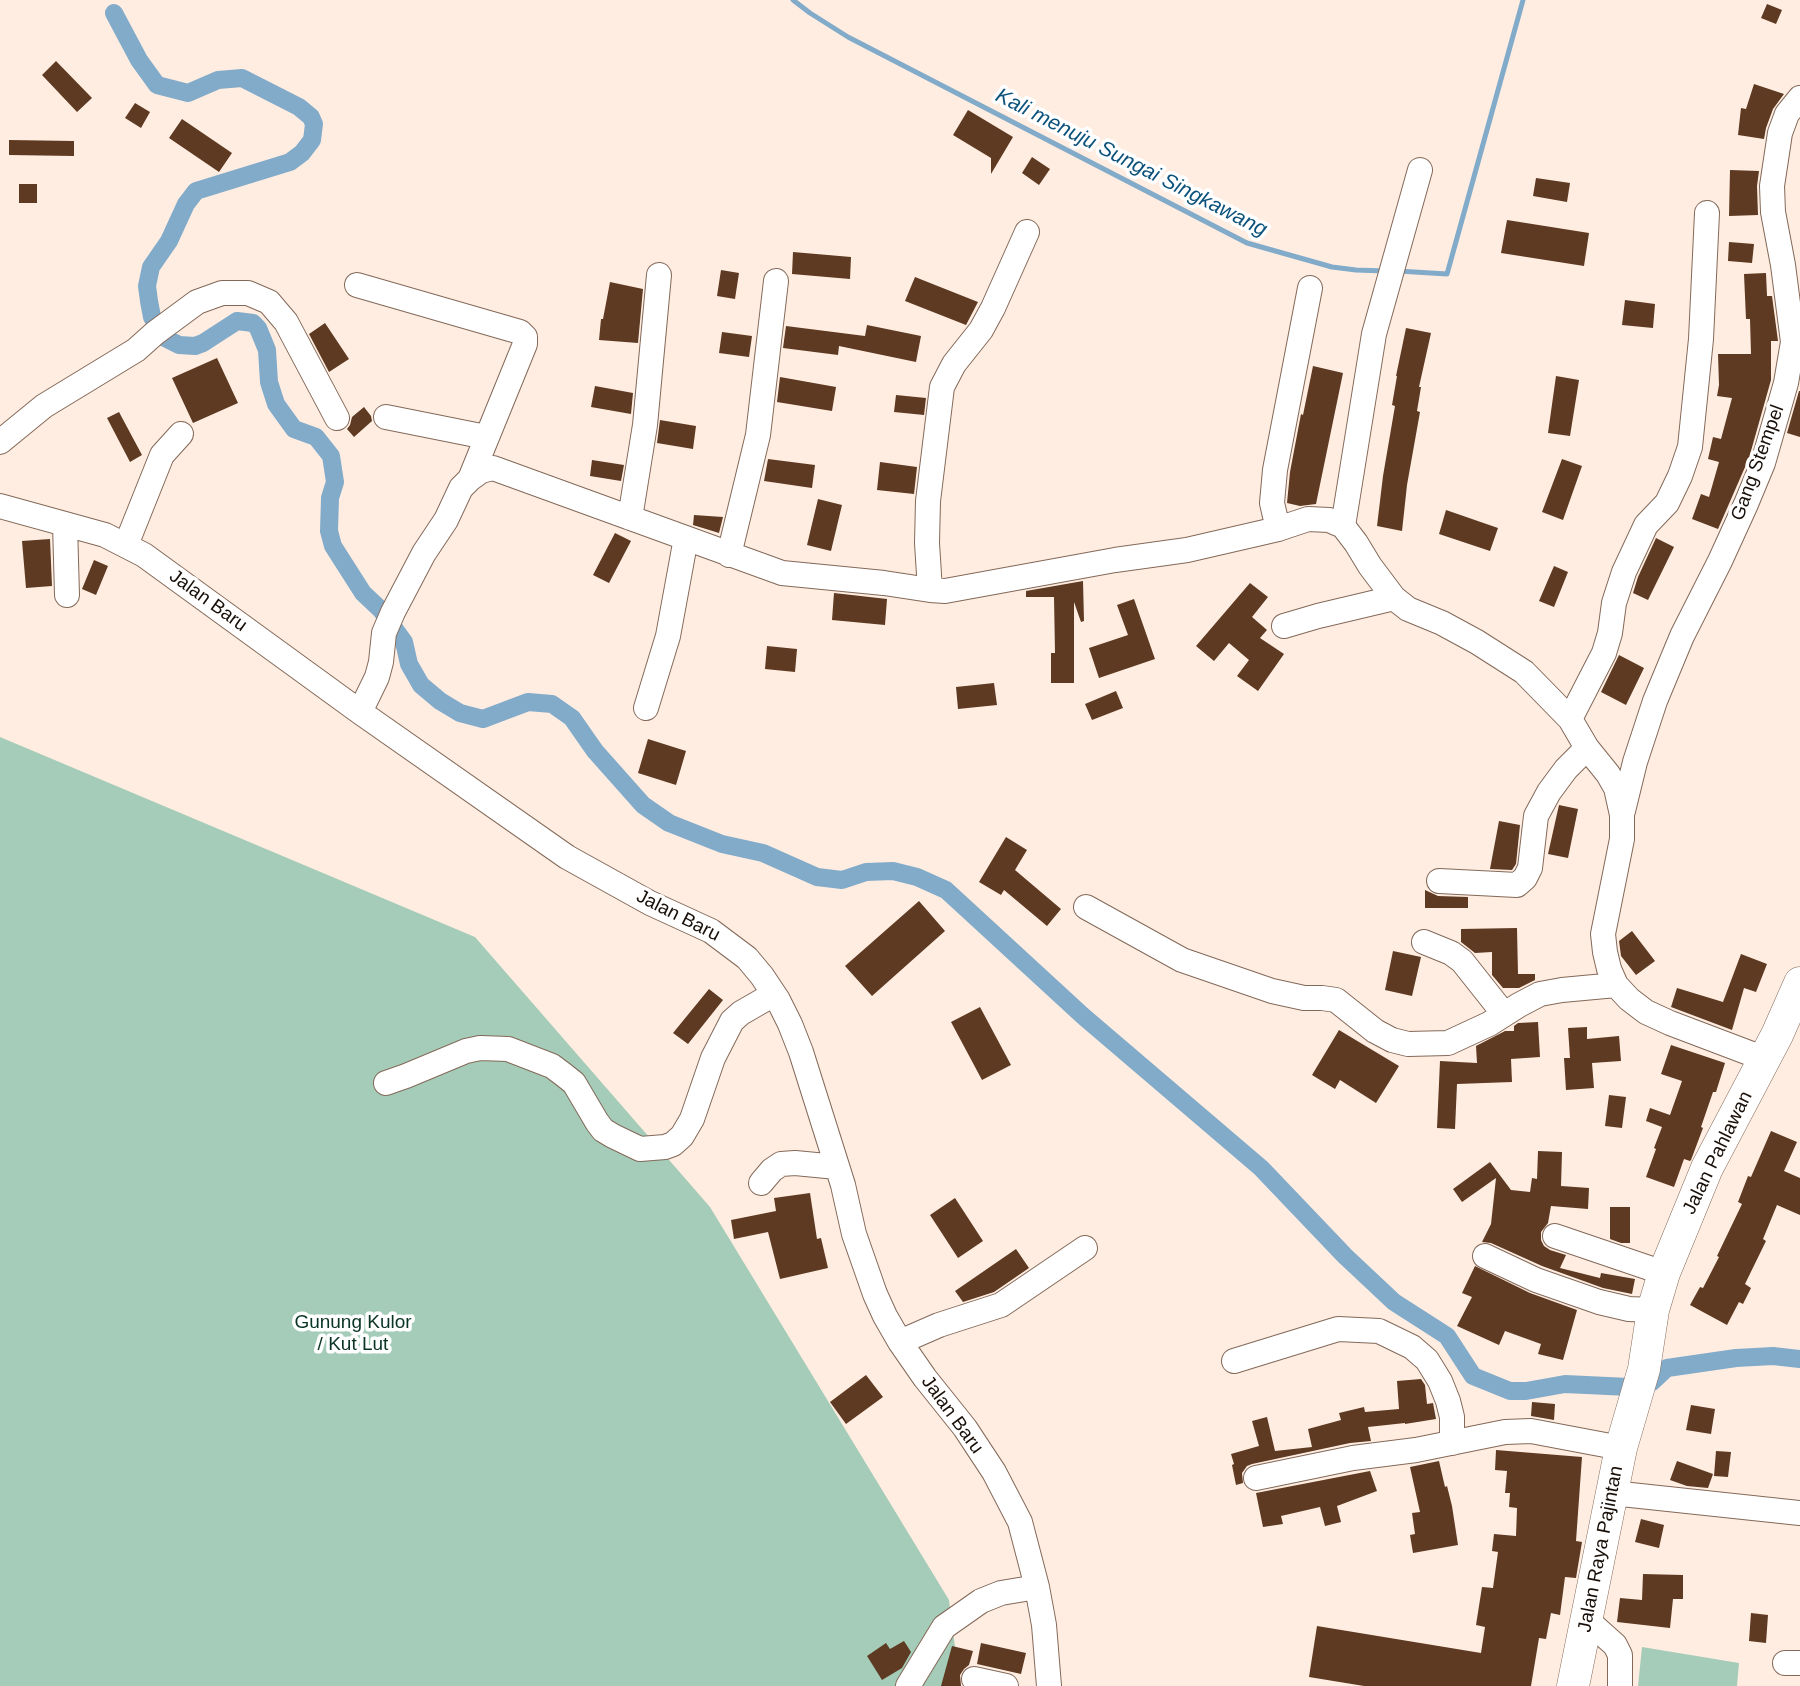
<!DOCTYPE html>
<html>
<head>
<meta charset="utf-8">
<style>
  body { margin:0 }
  canvas { display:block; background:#ffede1 }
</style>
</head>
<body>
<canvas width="1800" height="1686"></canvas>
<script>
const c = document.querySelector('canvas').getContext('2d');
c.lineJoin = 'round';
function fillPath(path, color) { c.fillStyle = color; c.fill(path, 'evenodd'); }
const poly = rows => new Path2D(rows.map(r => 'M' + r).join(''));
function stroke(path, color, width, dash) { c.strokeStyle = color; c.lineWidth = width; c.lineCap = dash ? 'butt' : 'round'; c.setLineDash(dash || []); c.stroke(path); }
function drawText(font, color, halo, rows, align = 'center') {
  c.font = font + ' Helvetica,sans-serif'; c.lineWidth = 7; c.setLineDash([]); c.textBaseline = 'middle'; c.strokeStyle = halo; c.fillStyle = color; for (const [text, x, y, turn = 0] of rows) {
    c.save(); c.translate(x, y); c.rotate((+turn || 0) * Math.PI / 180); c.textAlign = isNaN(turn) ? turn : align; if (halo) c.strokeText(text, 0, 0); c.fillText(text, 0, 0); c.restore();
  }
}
const green = poly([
  [0,737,475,937,710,1207,949,1600,960,1686,0,1686],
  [1642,1647,1739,1663,1737,1686,1638,1686]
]);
const stream = poly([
  [793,0,810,13,848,37,1247,243,1332,267,1356,270,1385,271],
  [1398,271,1447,274,1523,0]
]);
const canal = poly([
  [114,13,139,60,157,85,188,93,218,80,242,78,299,107,311,117,314,124,312,140,302,153,290,162,196,191,186,204,169,241,151,267,147,286,149,301,152,317,165,338,179,345,195,346,203,343,237,321,253,323,258,328,267,350,269,382,276,404,294,429,316,437,331,456,335,482,330,498,329,531,333,546,363,593,381,610,404,642,409,664,421,685,440,701,460,713,483,719,528,702,552,704,572,718,595,751,643,805,669,823,722,844,763,853,817,877,842,880,866,872,893,871,917,877,946,890,1083,1016,1261,1168,1345,1256,1394,1302,1447,1336,1473,1376,1510,1391,1526,1391,1565,1384,1629,1387,1652,1382,1667,1368,1736,1358,1773,1356,1800,1359]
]);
const building = poly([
  [1767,4,1782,10,1776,24,1761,18],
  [56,61,92,98,77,112,42,75],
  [1754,84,1784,94,1773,109,1766,128,1764,139,1738,135,1741,108,1746,109],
  [135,103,150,112,141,128,125,118],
  [968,110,1013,137,991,174,991,158,953,135],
  [182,119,232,153,219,172,169,138],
  [9,140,74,141,74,156,9,155],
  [1032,157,1050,169,1039,185,1022,173],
  [1730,170,1759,171,1757,186,1758,215,1729,216],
  [1536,178,1570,183,1567,202,1533,196],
  [19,184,37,184,37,203,19,203],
  [1507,220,1589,233,1584,266,1501,253],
  [1729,242,1754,244,1752,263,1728,261],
  [793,252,851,257,850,279,792,274],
  [721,270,739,273,735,299,717,296],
  [1766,273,1767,296,1772,296,1778,341,1771,341,1771,380,1749,458,1718,529,1692,519,1701,494,1709,497,1719,462,1708,459,1713,437,1721,439,1732,398,1717,396,1719,385,1718,354,1751,354,1750,319,1746,319,1744,274],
  [915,277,978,302,966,325,905,301],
  [610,282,643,289,638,343,599,340,601,319,603,319],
  [1625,300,1655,304,1653,328,1622,325],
  [325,323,349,359,329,372,309,334],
  [867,325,921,336,916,362,839,346,838,355,783,348,786,326,865,336],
  [1406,328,1431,333,1419,387,1421,387,1417,411,1420,412,1407,485,1402,531,1377,526,1383,476,1395,406,1392,405,1397,376,1396,376],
  [722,332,752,336,749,357,719,353],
  [217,358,238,403,193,423,172,378],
  [1313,366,1343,373,1316,504,1300,506,1287,503,1290,472,1301,414,1303,415],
  [1556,376,1579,380,1570,436,1548,433],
  [780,377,836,387,832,411,777,402],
  [595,386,633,393,631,414,591,407],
  [1799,391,1800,391,1800,437,1787,433],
  [896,395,926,398,924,415,894,412],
  [364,407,371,416,372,421,354,437,347,429,350,425,352,417],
  [119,412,142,455,130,462,107,418],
  [660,420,696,426,693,449,657,443],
  [768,459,815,465,812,488,764,481],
  [1562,459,1582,466,1563,520,1542,512],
  [592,460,624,465,621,481,590,476],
  [880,462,917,467,914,494,877,490],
  [818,499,842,505,831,551,807,545],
  [1446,510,1498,528,1490,551,1439,534],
  [694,515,723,517,719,533,693,525],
  [615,533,631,541,609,583,593,575],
  [1656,538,1674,547,1648,600,1633,593,1638,577],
  [50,539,52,586,26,588,22,541],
  [94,560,108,566,96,595,82,589],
  [1554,566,1568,572,1554,607,1539,601],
  [1083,581,1084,621,1081,622,1074,602,1074,683,1051,683,1051,653,1055,653,1054,597,1026,597,1026,591],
  [1250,583,1268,597,1252,617,1267,630,1260,638,1284,654,1258,691,1237,676,1249,660,1229,643,1214,661,1196,646],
  [834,593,887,599,885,625,832,620],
  [1134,599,1155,659,1099,678,1089,648,1128,635,1117,605],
  [767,646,797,649,795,672,765,669],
  [1619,655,1644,668,1626,705,1601,692],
  [994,683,997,705,958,709,956,687],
  [1116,691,1123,708,1092,720,1085,704],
  [648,739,686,751,676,785,638,773],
  [1559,805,1578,809,1568,858,1548,854],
  [1499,821,1520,825,1516,864,1512,870,1490,869],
  [1006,837,1027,850,1015,870,1061,909,1047,926,1004,890,1001,895,979,882],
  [1425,890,1438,896,1468,897,1468,908,1425,908],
  [919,901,945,931,872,996,845,966],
  [1517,928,1518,974,1535,974,1535,980,1519,988,1503,988,1492,975,1492,952,1475,953,1461,942,1461,929],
  [1632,931,1655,961,1636,975,1621,956,1619,941],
  [1393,951,1421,957,1412,996,1385,990],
  [1741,954,1767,964,1756,992,1744,988,1732,1030,1671,1007,1677,988,1723,1002],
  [709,989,723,1000,688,1044,673,1033],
  [980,1007,1011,1065,982,1080,951,1022],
  [1538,1022,1540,1057,1511,1059,1512,1082,1457,1084,1455,1129,1437,1128,1440,1061,1477,1063,1476,1046,1505,1031,1514,1031,1514,1026,1518,1023],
  [1587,1027,1587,1039,1619,1036,1621,1061,1592,1063,1594,1088,1566,1090,1564,1058,1570,1058,1568,1028],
  [1339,1030,1399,1066,1376,1103,1340,1080,1335,1089,1312,1075],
  [1671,1045,1725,1063,1716,1092,1713,1092,1701,1127,1703,1128,1691,1160,1690,1161,1684,1159,1674,1187,1646,1177,1656,1149,1654,1148,1662,1127,1646,1121,1650,1108,1670,1115,1682,1081,1661,1074],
  [1609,1095,1626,1097,1622,1128,1605,1126],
  [1771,1131,1797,1142,1784,1171,1800,1178,1800,1215,1777,1205,1763,1239,1766,1241,1745,1284,1751,1288,1743,1304,1739,1302,1727,1325,1690,1305,1700,1287,1703,1288,1719,1257,1717,1256,1742,1204,1738,1202,1748,1176,1751,1177],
  [1538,1151,1562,1152,1561,1186,1589,1188,1588,1209,1551,1206,1548,1223,1541,1232,1541,1240,1544,1246,1550,1250,1566,1255,1560,1268,1600,1278,1601,1273,1635,1279,1632,1294,1603,1288,1542,1266,1491,1243,1482,1242,1491,1224,1496,1178,1462,1202,1453,1189,1490,1162,1511,1190,1530,1192,1532,1178,1537,1179],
  [810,1193,817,1239,821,1238,828,1268,780,1279,768,1232,734,1239,731,1220,776,1211,774,1198],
  [955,1198,983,1241,958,1258,930,1215],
  [1610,1207,1630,1207,1630,1243,1621,1243,1610,1239],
  [1016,1249,1029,1268,994,1292,963,1302,955,1291],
  [1475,1266,1530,1293,1577,1310,1563,1360,1538,1354,1541,1344,1505,1331,1499,1345,1457,1326,1472,1297,1462,1293],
  [866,1375,883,1397,846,1424,830,1402],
  [1421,1379,1425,1385,1427,1404,1433,1403,1436,1419,1405,1424,1405,1423,1368,1427,1371,1441,1350,1443,1252,1464,1247,1466,1242,1473,1243,1483,1236,1485,1232,1465,1234,1464,1231,1454,1259,1446,1252,1421,1267,1417,1275,1451,1312,1447,1308,1429,1341,1420,1339,1413,1364,1407,1365,1412,1399,1409,1397,1381],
  [1532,1402,1555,1404,1554,1420,1531,1416],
  [1691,1405,1715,1409,1711,1434,1686,1430],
  [1496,1450,1582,1457,1576,1541,1582,1542,1576,1578,1565,1577,1560,1615,1551,1613,1546,1639,1539,1638,1531,1686,1364,1686,1309,1677,1317,1626,1481,1653,1485,1627,1476,1625,1482,1587,1493,1588,1498,1552,1492,1551,1494,1534,1516,1536,1517,1508,1509,1507,1510,1493,1505,1493,1507,1471,1495,1470],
  [1716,1451,1731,1452,1728,1477,1714,1476],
  [1439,1461,1445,1487,1447,1486,1452,1506,1458,1545,1413,1553,1410,1535,1415,1534,1412,1513,1420,1512,1410,1467],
  [1677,1461,1713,1474,1708,1488,1687,1486,1670,1480],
  [1370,1471,1377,1491,1337,1506,1341,1522,1325,1526,1320,1507,1281,1516,1283,1524,1263,1527,1256,1493],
  [1641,1519,1664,1525,1659,1548,1635,1542],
  [1643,1574,1683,1575,1683,1599,1673,1599,1670,1628,1617,1622,1620,1598,1642,1600],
  [1751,1613,1768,1615,1766,1643,1749,1641],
  [904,1641,911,1652,902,1668,882,1680,867,1656,886,1643,890,1649],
  [981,1643,1026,1653,1021,1674,977,1664],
  [952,1646,973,1651,969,1665,964,1669,960,1675,961,1686,941,1686]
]);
const minor = poly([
  [357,285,520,332,525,337,525,344,470,479],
  [386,417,486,437],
  [0,442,44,406,136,350,155,333,197,302,222,293,248,293,269,302,286,322,337,418],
  [0,506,105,535,144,555,360,712,567,857,650,903,711,931,747,958,762,976,778,1000,790,1024,801,1052,843,1185,854,1234,875,1294,885,1316,900,1342,925,1378,965,1428,994,1472,1020,1522,1037,1587,1044,1625,1049,1686],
  [630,518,645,425,659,275],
  [65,524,67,595],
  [1343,526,1374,334,1420,170],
  [1278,529,1272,503,1275,470,1310,288],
  [126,545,162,455,181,434],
  [729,555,758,435,776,281],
  [930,590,927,543,928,501,942,387,954,364,981,330,993,308,1027,232],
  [1284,626,1318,616,1394,598],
  [646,708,668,636,686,538],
  [360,712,377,677,381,662,384,633,393,612,424,553,446,520,461,488,470,479,481,471,493,468,782,573,884,583,930,590,945,591,1115,560,1187,550,1278,529,1308,519,1329,520,1343,526,1356,543,1370,566,1394,598,1408,609,1442,623,1477,642,1524,672,1570,719,1587,748,1608,774,1616,788,1622,815,1622,839,1603,934,1605,952,1609,969,1616,985,1629,999,1646,1012,1670,1023,1765,1059],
  [1570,719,1604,653,1610,633,1614,603,1624,572,1646,525,1667,503,1680,476,1690,447,1701,339,1707,213],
  [1623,811,1635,762,1655,701,1682,636,1720,561,1746,504,1763,463,1786,383,1793,342,1783,265,1773,212,1772,186,1780,133,1787,114,1800,98],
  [1439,881,1517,885,1525,878,1530,868,1536,816,1549,792,1566,769,1587,748],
  [1086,907,1182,960,1272,991,1304,998,1322,998,1336,1000,1375,1031,1392,1040,1408,1044,1448,1043,1489,1024,1519,1005,1540,994,1562,990,1616,985],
  [1424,942,1451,953,1462,961,1504,1014],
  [386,1083,406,1076,466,1051,480,1048,508,1049,552,1066,564,1075,574,1083,597,1122,603,1130,613,1136,640,1149,665,1147,673,1144,682,1136,692,1119,713,1058,732,1021,741,1013,774,994],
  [761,1183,772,1170,781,1164,795,1163,837,1167],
  [1555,1236,1664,1273],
  [1485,1256,1536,1280,1599,1302,1629,1309,1653,1310],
  [900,1342,939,1325,1001,1305,1085,1248],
  [1234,1361,1338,1329,1379,1331,1412,1347,1427,1360,1440,1381,1448,1401,1452,1417,1452,1443],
  [1256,1478,1353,1458,1416,1450,1505,1432,1531,1431,1621,1448],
  [1612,1493,1800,1513],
  [1587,1620,1615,1645,1620,1655,1620,1686],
  [1785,1663,1800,1663],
  [974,1679,1006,1686],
  [908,1686,944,1627,981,1601,1001,1593,1037,1587]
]);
const major = poly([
  [1573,1686,1621,1448,1644,1369,1653,1310,1664,1273,1707,1168,1777,1035,1800,983]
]);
const streetNames = [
  ["Gang Stempel",1758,463,-70],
  ["Jalan Baru",208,601,36],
  ["Jalan Baru",678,916,27],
  ["Jalan Pahlawan",1718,1153,-64],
  ["Jalan Baru",952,1415,54],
  ["Jalan Raya Pajintan",1601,1549,-79]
];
const parkNames = [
  ["Gunung Kulor",353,1323],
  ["/ Kut Lut",353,1345]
];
const waterNames = [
  ["Kali menuju Sungai Singkawang",1131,163,27]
];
fillPath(green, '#a5ccb8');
stroke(stream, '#82abca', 5);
stroke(canal, '#82abca', 18);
fillPath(building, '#5e3a22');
stroke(minor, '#836959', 26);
stroke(major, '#836959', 33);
stroke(minor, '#fff', 24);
stroke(major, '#fff', 32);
drawText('19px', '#190f09', '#fff', streetNames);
drawText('19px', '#093423', '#fff', parkNames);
drawText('italic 21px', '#0c527b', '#fff', waterNames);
</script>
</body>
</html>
